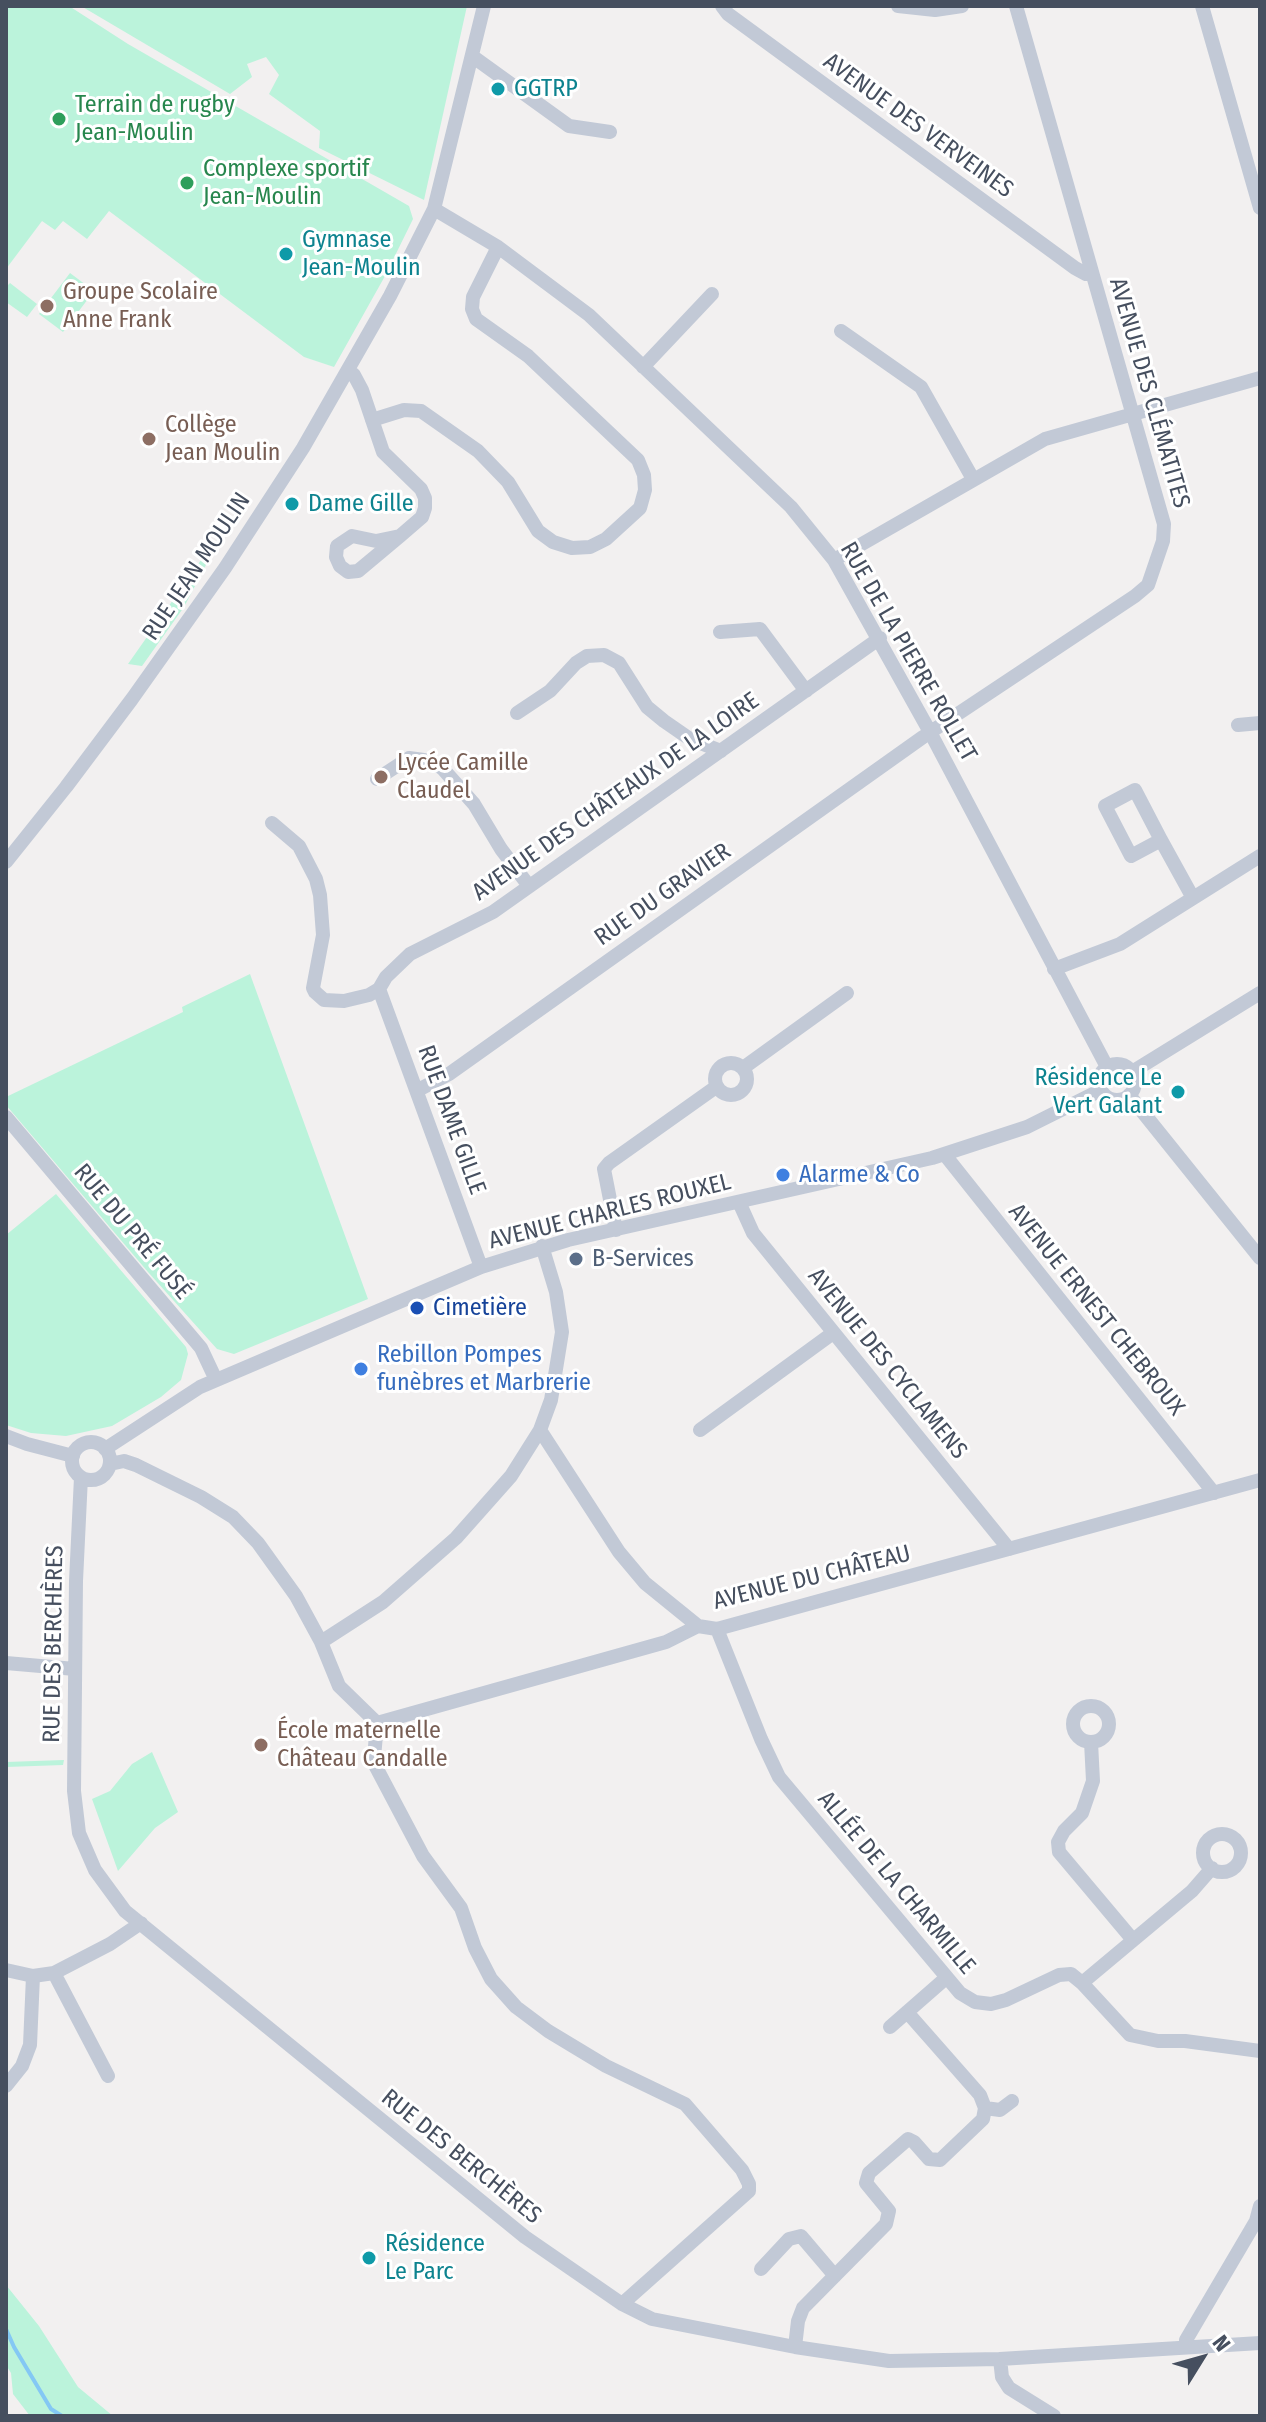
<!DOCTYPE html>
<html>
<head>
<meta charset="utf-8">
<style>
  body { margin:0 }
  #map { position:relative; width:1266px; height:2422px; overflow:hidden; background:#f2f0f0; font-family:"Fira Sans Condensed",sans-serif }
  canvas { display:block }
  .frame { position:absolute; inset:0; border:8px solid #464f5f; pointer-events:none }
  .north { position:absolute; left:1162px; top:2318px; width:80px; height:80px; -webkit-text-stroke:6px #fff; paint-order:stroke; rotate:53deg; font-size:22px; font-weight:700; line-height:32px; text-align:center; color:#464f5f }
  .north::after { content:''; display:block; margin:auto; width:28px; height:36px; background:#464f5f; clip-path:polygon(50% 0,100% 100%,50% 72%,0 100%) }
</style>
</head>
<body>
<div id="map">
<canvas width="1266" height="2422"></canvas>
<div class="frame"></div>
<div class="north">N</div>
</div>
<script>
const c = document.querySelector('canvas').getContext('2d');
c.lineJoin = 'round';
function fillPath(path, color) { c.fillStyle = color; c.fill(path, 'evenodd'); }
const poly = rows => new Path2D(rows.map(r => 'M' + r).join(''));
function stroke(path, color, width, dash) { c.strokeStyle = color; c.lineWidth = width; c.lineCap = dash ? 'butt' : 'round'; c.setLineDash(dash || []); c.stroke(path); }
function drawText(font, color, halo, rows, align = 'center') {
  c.font = font + ' "Fira Sans Condensed",sans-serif'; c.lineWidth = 6; c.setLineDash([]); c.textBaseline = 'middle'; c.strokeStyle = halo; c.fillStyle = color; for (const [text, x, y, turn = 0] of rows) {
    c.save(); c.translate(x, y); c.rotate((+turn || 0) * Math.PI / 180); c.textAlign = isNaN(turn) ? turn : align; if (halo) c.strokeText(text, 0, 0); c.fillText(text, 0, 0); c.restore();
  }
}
const green = poly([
  [6,6,69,6,128,44,409,206,413,219,385,276,334,367,304,357,109,211,87,239,63,221,55,230,42,221,6,269],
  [81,6,467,6,424,200,319,148,320,131,269,94,279,75,266,57,247,64,252,77,230,94],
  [70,273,94,291,63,332,39,314],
  [10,283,37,304,27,317,6,302,6,287],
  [201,560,207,563,184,607,142,666,128,664],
  [250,974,368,1299,234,1354,217,1349,148,1272,6,1105,6,1097,183,1012,182,1007],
  [56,1194,186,1347,188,1354,181,1380,161,1397,112,1426,66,1436,31,1433,6,1425,6,1235],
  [152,1752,178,1812,155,1828,118,1871,92,1799,110,1791,132,1764],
  [64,1760,63,1765,6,1767,6,1762],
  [6,2285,39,2326,78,2387,113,2416,30,2416,13,2394,11,2373,6,2365]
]);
const stream = poly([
  [6,2329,14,2347,51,2409,62,2416]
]);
const minor = poly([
  [722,6,728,14,1075,268,1086,274,1092,273],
  [898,6,935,10,962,6],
  [1202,6,1260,208],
  [472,56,569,126,610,132],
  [434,209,498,247,589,315,791,507,834,560,930,732,1107,1067],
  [841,331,921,387,973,479],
  [643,367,712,294],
  [348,370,354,375,362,390,383,452,421,489,425,498,425,508,422,517,400,536,358,571,348,572,340,566,336,557,337,546,352,536,376,541,400,536],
  [372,420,404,410,421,411,478,451,508,482,538,531,553,542,572,548,590,547,606,539,640,508,645,490,644,475,638,460,528,356,476,319,472,309,473,297,498,247],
  [834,560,1045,439,1260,378],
  [720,632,760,629,806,691],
  [517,713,550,691,576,663,587,656,604,655,619,663,647,707,664,721,690,739,721,751],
  [1238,725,1260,723],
  [377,779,409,758,431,761,443,769,474,804,501,849,529,886],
  [272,823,299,846,316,879,320,895,323,935,313,988,315,992,324,1000,344,1001,369,995,379,989],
  [1161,840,1131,856,1105,806,1135,790,1161,840,1193,898],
  [6,862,66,787,132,699,225,568,303,448,390,296,434,209,484,6],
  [1054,969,1120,944,1260,856],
  [379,989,386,977,410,954,493,912,880,638],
  [379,989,481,1267],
  '715 1079a16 16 0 1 1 32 0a16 16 0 1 1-32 0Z',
  '1099 1082a18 18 0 1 1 36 0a18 18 0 1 1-36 0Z',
  [743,1068,847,993],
  [1132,1072,1260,993],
  [418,1090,449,1074,923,737,1135,596,1148,585,1163,541,1164,524,1016,6],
  [1129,1095,1260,1258],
  [6,1117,201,1348,216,1380],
  [945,1155,1214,1493],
  [739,1202,753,1233,1009,1549],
  [616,1230,604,1169,609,1163,716,1087],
  [540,1430,619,1552,645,1583,698,1626],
  [700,1430,833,1333],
  [6,1436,27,1444,73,1456],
  '72 1461a19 19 0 1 1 38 0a19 19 0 1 1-38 0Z',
  [105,1449,200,1387,481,1267,568,1240,932,1158,1027,1127,1101,1090],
  [110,1464,124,1461,136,1465,201,1497,233,1517,258,1543,296,1596,321,1642,339,1686,377,1723],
  [81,1477,76,1581,74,1791,79,1833,95,1870,125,1911,525,2237,622,2304,652,2319,795,2347,889,2361,1000,2359,1260,2343],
  [717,1629,761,1739,779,1777,960,1993,975,2002,991,2004,1006,2000,1059,1975,1071,1974,1082,1983,1130,2035,1158,2041,1185,2041,1260,2051],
  [321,1642,383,1602,456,1538,511,1476,540,1430,551,1400,562,1332,556,1292,542,1246],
  [6,1663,75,1669],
  '1073 1724a18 18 0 1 1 36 0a18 18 0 1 1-36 0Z',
  [377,1723,666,1642,698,1626,717,1629,1260,1480],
  [377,1723,374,1758,376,1767,423,1856,461,1908,475,1948,491,1979,516,2007,548,2031,606,2066,685,2104,742,2170,749,2184,749,2191,622,2304],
  [1091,1742,1093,1781,1082,1813,1064,1831,1058,1842,1059,1852,1133,1940],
  '1203 1853a19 19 0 1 1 38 0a19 19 0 1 1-38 0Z',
  [6,1970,33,1976,54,1973,110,1944,141,1923],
  [54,1973,108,2076],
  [1082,1983,1192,1891,1212,1868],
  [890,2027,946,1978],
  [6,2086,22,2066,30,2045,33,1976],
  [985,2108,1000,2110,1012,2101],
  [761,2269,789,2239,801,2236,835,2276],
  [1186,2346,1186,2340,1256,2221,1260,2206],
  [795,2347,798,2321,803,2308,886,2224,889,2211,866,2183,869,2173,908,2139,914,2142,929,2159,940,2160,983,2119,985,2108,980,2095,907,2012],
  [1000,2359,1002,2377,1009,2388,1054,2416]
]);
const markers = [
  [498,89,8,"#0f9aa8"],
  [59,119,8,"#2e9e5b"],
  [187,183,8,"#2e9e5b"],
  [286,254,8,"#0f9aa8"],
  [47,306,8,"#8d6e63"],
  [149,439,8,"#8d6e63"],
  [292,504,8,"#0f9aa8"],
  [381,777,8,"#8d6e63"],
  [1178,1092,8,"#0f9aa8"],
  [783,1175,8,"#3f7fe0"],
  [576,1259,8,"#5c6f8a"],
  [417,1308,8,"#1a4fb4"],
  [361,1369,8,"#3f7fe0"],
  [261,1745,8,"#8d6e63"],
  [369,2258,8,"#0f9aa8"]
];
const cultureNames = [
  ["GGTRP",514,89],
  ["Gymnase",302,240],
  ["Jean-Moulin",302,268],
  ["Dame Gille",308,504],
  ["Résidence Le",1162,1078,"right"],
  ["Vert Galant",1162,1106,"right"],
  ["Résidence",385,2244],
  ["Le Parc",385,2272]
];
const leisureNames = [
  ["Terrain de rugby",75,105],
  ["Jean-Moulin",75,133],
  ["Complexe sportif",203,169],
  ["Jean-Moulin",203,197]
];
const streetNames = [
  ["AVENUE DES VERVEINES",918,126,36],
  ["AVENUE DES CLÉMATITES",1149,393,74],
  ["RUE JEAN MOULIN",197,567,-56],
  ["RUE DE LA PIERRE ROLLET",908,652,60],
  ["AVENUE DES CHÂTEAUX DE LA LOIRE",616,797,-35],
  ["RUE DU GRAVIER",663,895,-35],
  ["RUE DAME GILLE",451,1120,70],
  ["AVENUE CHARLES ROUXEL",610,1212,-14],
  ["RUE DU PRÉ FUSÉ",132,1232,50],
  ["AVENUE ERNEST CHEBROUX",1096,1310,51],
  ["AVENUE DES CYCLAMENS",887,1364,51],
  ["AVENUE DU CHÂTEAU",812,1578,-14],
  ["RUE DES BERCHÈRES",54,1644,-89],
  ["ALLÉE DE LA CHARMILLE",896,1883,50],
  ["RUE DES BERCHÈRES",461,2157,39]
];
const educationNames = [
  ["Groupe Scolaire",63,292],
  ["Anne Frank",63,320],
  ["Collège",165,425],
  ["Jean Moulin",165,453],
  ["Lycée Camille",397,763],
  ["Claudel",397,791],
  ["École maternelle",277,1731],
  ["Château Candalle",277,1759]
];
const shopNames = [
  ["Alarme & Co",799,1175],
  ["Rebillon Pompes",377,1355],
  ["funèbres et Marbrerie",377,1383]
];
const serviceNames = [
  ["B-Services",592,1259]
];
const transitNames = [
  ["Cimetière",433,1308]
];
fillPath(green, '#bbf3db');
stroke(stream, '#84c8f4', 4);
stroke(minor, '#c2c9d6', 14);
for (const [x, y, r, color] of markers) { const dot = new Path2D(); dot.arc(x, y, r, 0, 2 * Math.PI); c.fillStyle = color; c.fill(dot); stroke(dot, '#fff', 3); }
drawText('24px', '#0d838f', '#fff', cultureNames, 'left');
drawText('24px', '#27864d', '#fff', leisureNames, 'left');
drawText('24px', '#464f5f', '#fff', streetNames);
drawText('24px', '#785e54', '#fff', educationNames, 'left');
drawText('24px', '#366cbe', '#fff', shopNames, 'left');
drawText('24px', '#4e5e75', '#fff', serviceNames, 'left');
drawText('24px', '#164399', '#fff', transitNames, 'left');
</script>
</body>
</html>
